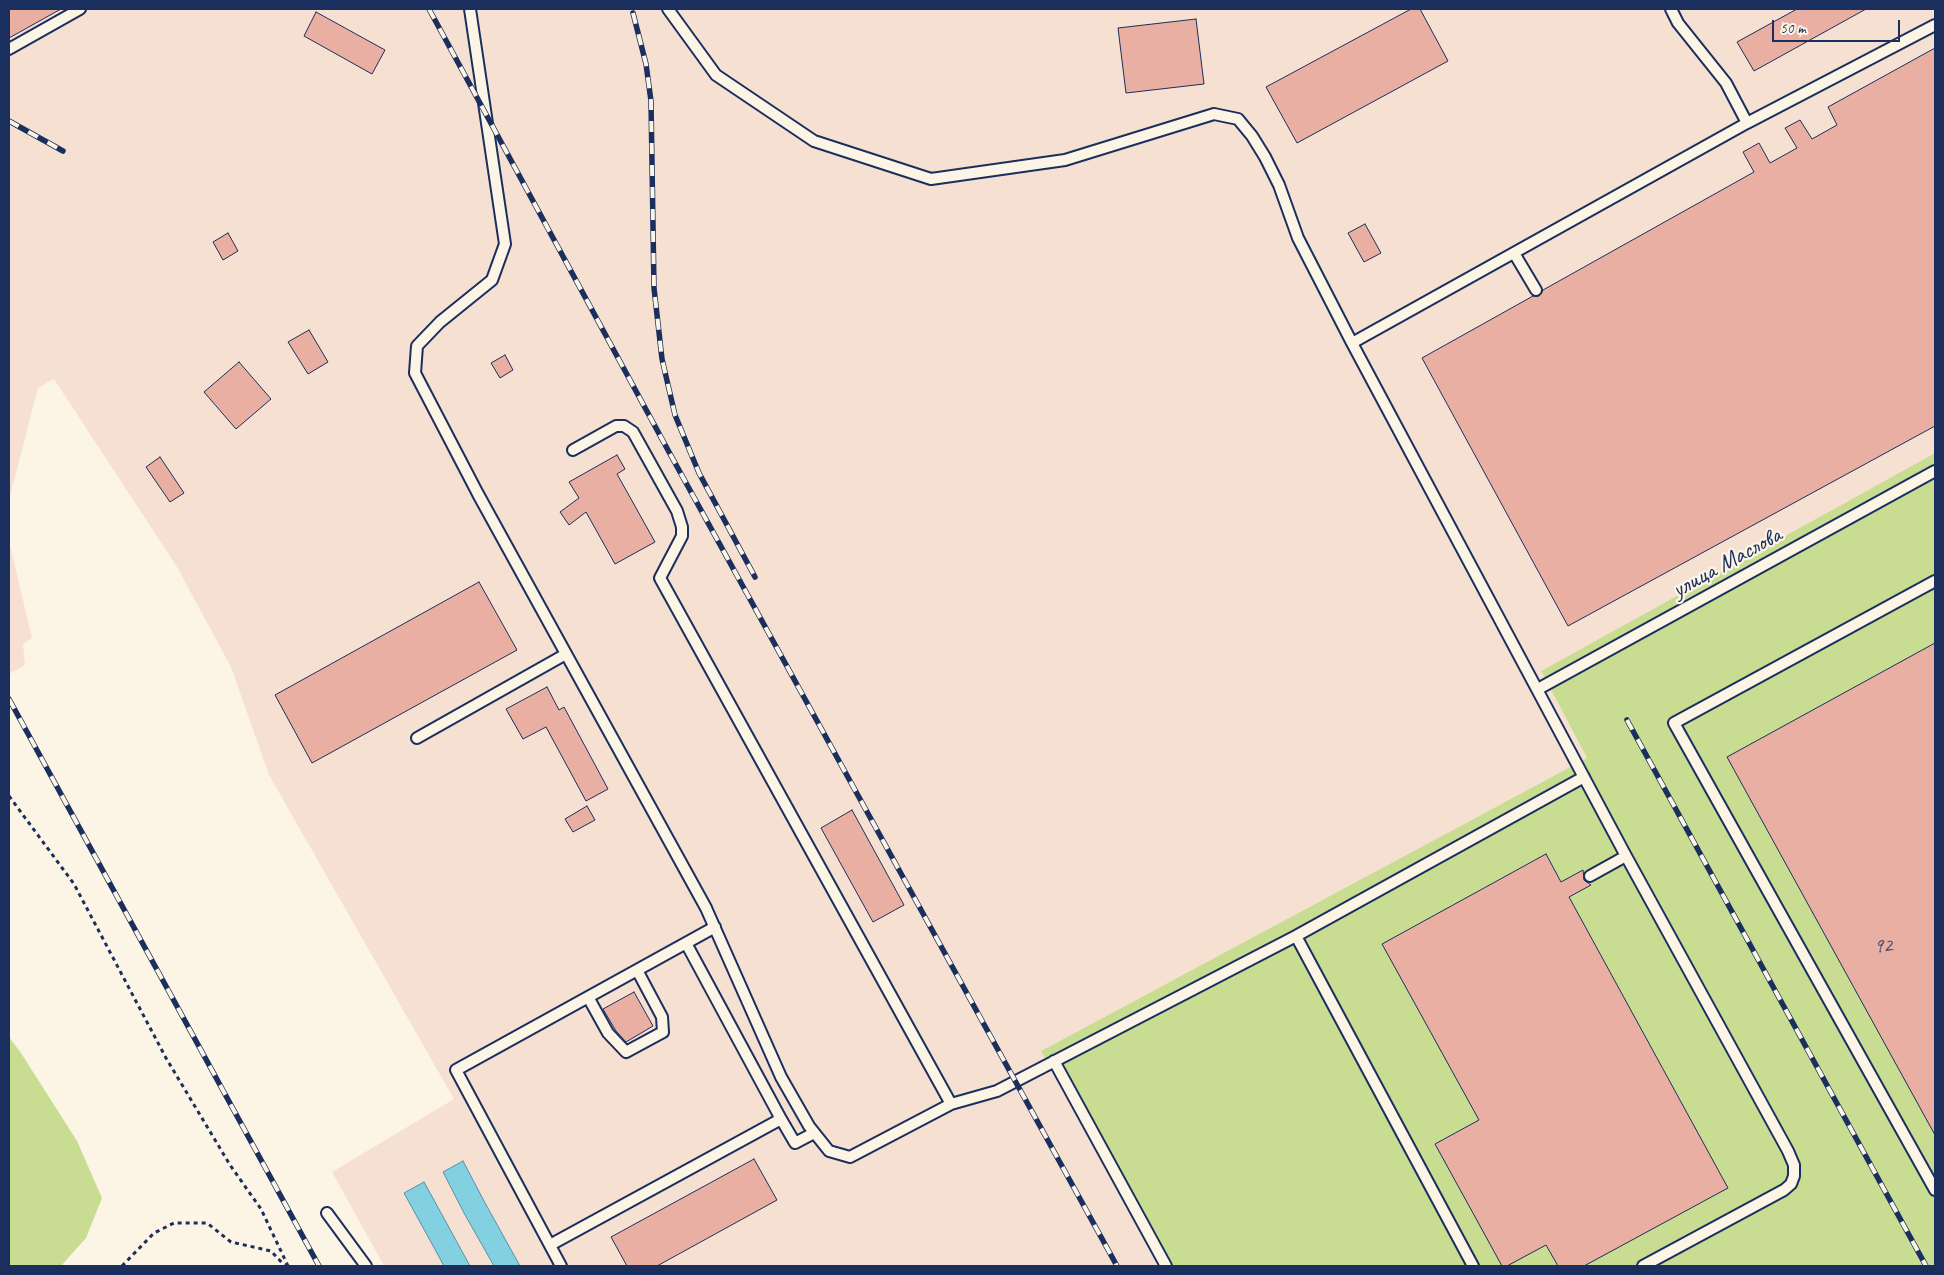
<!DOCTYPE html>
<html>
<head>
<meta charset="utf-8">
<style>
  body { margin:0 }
  #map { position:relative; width:1944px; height:1275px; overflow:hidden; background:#fcf5e5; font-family:Caveat,sans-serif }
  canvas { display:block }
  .frame { position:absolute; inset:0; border:10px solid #1b2f5e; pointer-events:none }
  .scale { position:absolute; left:1772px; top:20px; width:128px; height:22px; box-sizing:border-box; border:2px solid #1b2f5e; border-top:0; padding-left:6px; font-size:15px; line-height:18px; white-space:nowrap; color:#1b2f5e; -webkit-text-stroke:4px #fcf5e5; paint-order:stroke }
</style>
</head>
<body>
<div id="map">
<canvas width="1944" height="1275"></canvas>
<div class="frame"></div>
<div class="scale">50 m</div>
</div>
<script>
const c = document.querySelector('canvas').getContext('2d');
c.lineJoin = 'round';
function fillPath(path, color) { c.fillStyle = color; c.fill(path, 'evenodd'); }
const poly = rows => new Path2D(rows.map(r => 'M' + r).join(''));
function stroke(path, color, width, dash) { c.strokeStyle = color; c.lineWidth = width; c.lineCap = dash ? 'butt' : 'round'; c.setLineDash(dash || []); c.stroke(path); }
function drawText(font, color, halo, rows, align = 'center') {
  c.font = font + ' Caveat,sans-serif'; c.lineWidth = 4.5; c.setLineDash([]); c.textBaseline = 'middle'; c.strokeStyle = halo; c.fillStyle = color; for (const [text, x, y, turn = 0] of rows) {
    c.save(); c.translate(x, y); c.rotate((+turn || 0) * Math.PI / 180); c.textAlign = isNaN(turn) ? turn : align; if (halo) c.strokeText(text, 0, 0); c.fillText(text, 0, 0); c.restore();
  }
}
const built = poly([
  [9,9,1935,9,1935,453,1541,671,1587,758,1041,1051,1159,1266,384,1266,332,1172,454,1099,269,775,231,667,177,567,54,379,38,388,9,500],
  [9,541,32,638,23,644,25,665,9,674]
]);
const green = poly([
  [1935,453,1935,1266,1159,1266,1041,1051,1587,758,1541,671],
  [9,1037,21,1053,77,1141,102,1198,86,1238,61,1266,9,1266]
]);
const water = poly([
  [463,1161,484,1201,520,1266,494,1266,464,1213,443,1172,463,1161],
  [424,1182,446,1222,470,1266,444,1266,426,1233,404,1193,424,1182]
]);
const building = poly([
  [9,9,61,9,9,38,9,9],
  [1411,9,1420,9,1448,61,1297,143,1266,87,1411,9],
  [1797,9,1866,9,1754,71,1737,42,1797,9],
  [316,12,385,50,372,74,304,36,316,12],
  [1196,19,1204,84,1126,93,1118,28,1196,19],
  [1935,48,1935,426,1568,626,1422,358,1533,296,1539,296,1543,290,1754,172,1743,152,1759,143,1770,163,1797,148,1785,128,1800,120,1812,139,1837,125,1828,107,1935,48],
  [1365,224,1381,253,1364,262,1348,233,1365,224],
  [228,233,238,251,223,260,213,242,228,233],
  [309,330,328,362,308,374,288,342,309,330],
  [505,355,513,370,500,378,491,363,505,355],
  [239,362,271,399,236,429,204,392,239,362],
  [617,455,625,469,617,474,655,542,615,564,586,512,569,525,560,512,579,498,569,482,617,455],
  [160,457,184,493,170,502,146,467,160,457],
  [479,582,517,650,312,763,275,695,479,582],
  [1935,643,1935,1135,1727,757,1935,643],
  [547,687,559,710,564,707,608,789,586,801,546,727,523,739,506,709,547,687],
  [587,806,595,820,573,832,565,819,587,806],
  [852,810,904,905,873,922,821,828,852,810],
  [1546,854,1561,882,1583,870,1584,880,1591,885,1569,897,1728,1188,1584,1266,1558,1266,1546,1245,1507,1266,1502,1266,1435,1144,1479,1120,1382,944,1546,854],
  [634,992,653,1026,626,1042,616,1031,603,1009,634,992],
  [754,1159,777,1200,657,1266,627,1266,611,1237,754,1159]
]);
const path = poly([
  [9,796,74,884,166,1058,230,1165,261,1209,288,1266],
  [122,1266,154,1233,174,1223,207,1223,231,1242,271,1251,285,1266]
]);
const service = poly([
  [470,9,505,244,492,280,440,322,417,346,415,373,478,494,706,908,781,1077,809,1126,829,1151,850,1157,951,1104,997,1091,1296,936,1584,777],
  [668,9,716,75,814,141,931,179,1065,160,1214,114,1238,119,1252,136,1265,157,1279,185,1298,238,1352,343],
  [1671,9,1678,23,1726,83,1747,123],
  [9,49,80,9],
  [1514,253,1536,290],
  [573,450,616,426,624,426,633,432,677,511,682,527,682,536,660,578,951,1104],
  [1935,581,1674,723,1935,1190],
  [1538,689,1935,471],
  [417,738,566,654],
  [1590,876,1626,856],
  [1296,936,1473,1266],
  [588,997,608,1033,626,1052,663,1032,662,1017,637,970],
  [1054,1061,1166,1266],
  [781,1119,795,1143,814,1133],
  [327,1213,366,1266],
  [550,1245,781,1119,686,943],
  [561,1266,456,1070,715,927],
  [1643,1266,1784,1190,1791,1184,1794,1176,1794,1165,1788,1151,1626,856,1352,343,1747,123,1935,25]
]);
const rail = poly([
  [429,9,669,452,1117,1266],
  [633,13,646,64,651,101,654,288,662,359,675,415,699,473,755,577],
  [9,121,63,151],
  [9,699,319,1266],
  [1627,720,1926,1266]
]);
const numberNames = [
  ["92",1883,946]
];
const streetNames = [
  ["улица Маслова",1727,563,-29]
];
fillPath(built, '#f6e0d1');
fillPath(green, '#c8dd92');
fillPath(water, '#82d0e0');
stroke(water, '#5990ac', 1);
fillPath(building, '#e9afa3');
stroke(building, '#1b2f5e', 1);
stroke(service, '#1b2f5e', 14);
stroke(path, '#1b2f5e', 3, [4, 4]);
stroke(service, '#fcf5e5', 10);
stroke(rail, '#1b2f5e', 5.5);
stroke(rail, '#fcf5e5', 4, [11]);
drawText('21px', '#4e4f6f', null, numberNames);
drawText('24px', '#1b2f5e', '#fcf5e5', streetNames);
</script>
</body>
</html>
